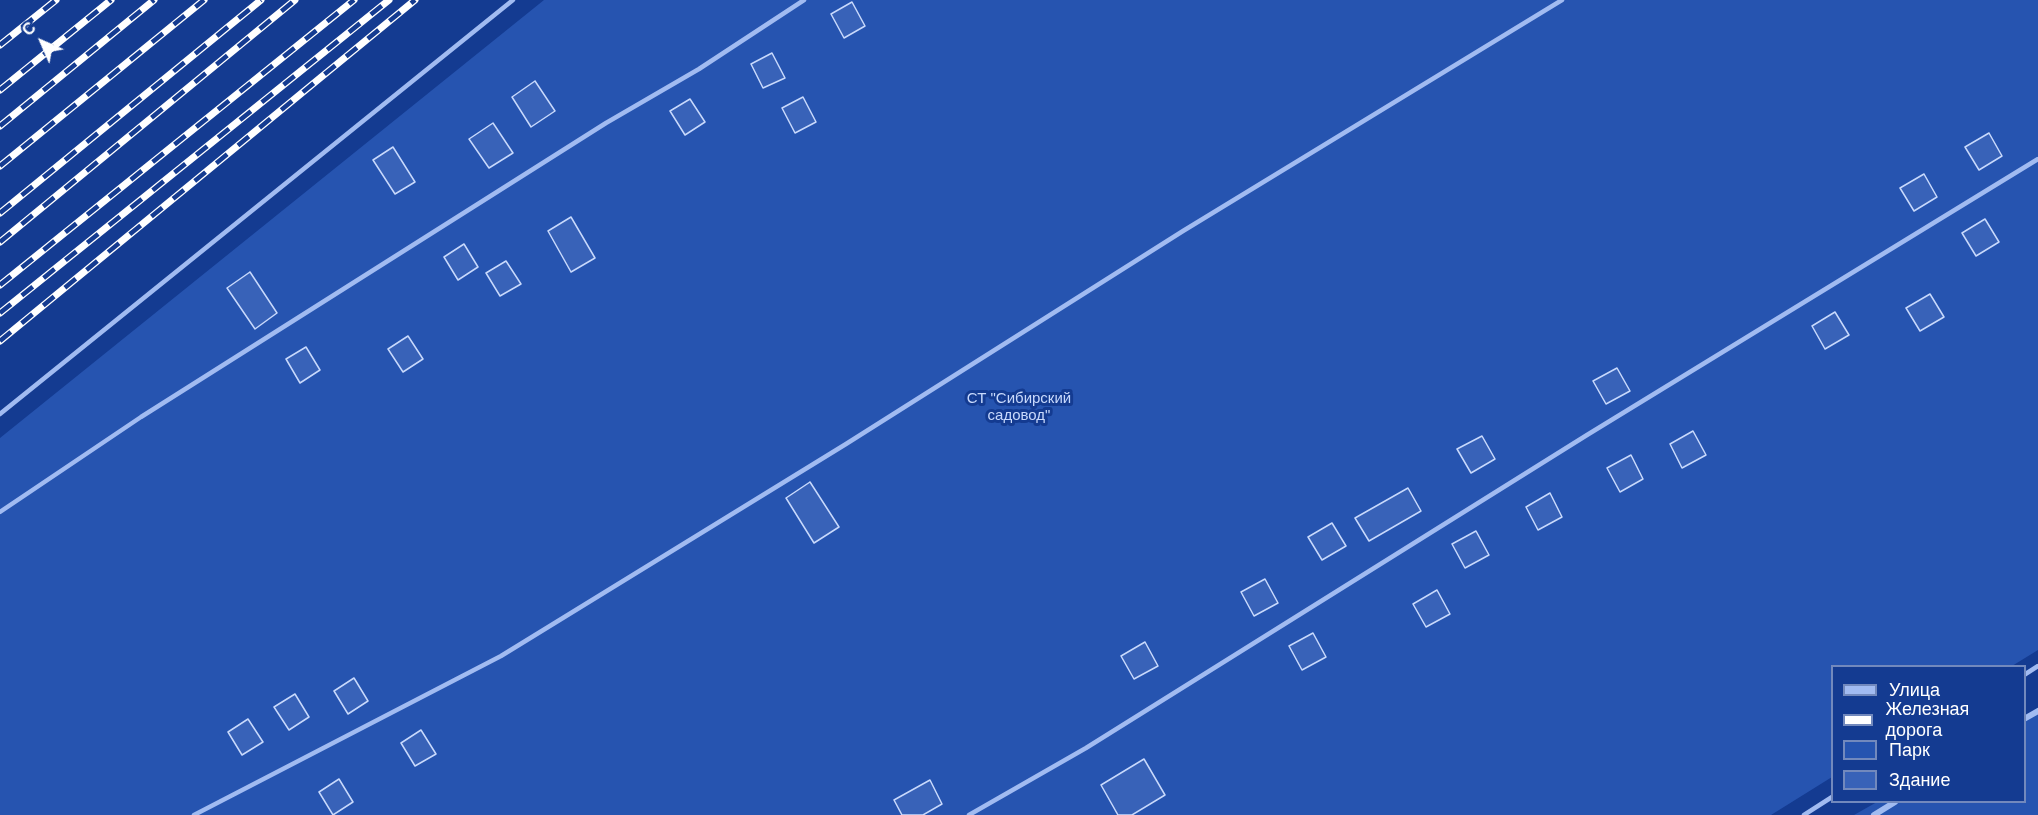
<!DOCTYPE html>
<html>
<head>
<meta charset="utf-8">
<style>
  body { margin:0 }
  #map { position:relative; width:2038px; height:815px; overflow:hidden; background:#143b91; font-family:Arial,sans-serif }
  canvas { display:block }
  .legend { position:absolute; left:1831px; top:665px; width:195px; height:138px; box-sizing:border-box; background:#143b91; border:2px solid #7289bd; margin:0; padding:8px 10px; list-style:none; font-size:18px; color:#fff }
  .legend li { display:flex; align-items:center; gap:12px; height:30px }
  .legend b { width:30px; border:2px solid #7289bd }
  .north { position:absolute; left:12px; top:12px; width:60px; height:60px; -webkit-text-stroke:4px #143b91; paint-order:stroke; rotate:315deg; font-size:16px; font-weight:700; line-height:24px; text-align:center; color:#fff }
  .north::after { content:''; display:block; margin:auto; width:21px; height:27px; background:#fff; clip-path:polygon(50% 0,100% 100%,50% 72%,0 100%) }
</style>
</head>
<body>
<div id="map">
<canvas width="2038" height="815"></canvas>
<ul class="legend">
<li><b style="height:8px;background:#a1bbf1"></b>Улица</li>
<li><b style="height:8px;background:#fff"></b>Железная дорога</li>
<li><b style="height:16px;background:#2654b0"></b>Парк</li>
<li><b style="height:16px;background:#3862b8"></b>Здание</li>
</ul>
<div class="north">С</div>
</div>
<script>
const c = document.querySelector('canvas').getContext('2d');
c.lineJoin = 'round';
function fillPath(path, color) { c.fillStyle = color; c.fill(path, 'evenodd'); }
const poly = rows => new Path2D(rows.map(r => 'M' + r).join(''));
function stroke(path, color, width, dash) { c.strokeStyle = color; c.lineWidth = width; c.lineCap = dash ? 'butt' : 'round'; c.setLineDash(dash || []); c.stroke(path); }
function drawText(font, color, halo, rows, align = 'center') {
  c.font = font + ' Arial,sans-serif'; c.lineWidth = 6; c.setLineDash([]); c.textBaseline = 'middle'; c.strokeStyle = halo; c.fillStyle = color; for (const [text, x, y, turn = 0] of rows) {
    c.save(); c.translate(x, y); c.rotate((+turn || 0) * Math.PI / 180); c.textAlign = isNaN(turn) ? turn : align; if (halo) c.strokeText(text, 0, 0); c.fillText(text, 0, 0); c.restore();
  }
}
const green = poly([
  [544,0,2038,0,2038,650,2012,666,1832,666,1832,777,1771,815,0,815,0,438],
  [2038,709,2038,815,1854,815,1877,802,2024,802,2025,717]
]);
const building = poly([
  [852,2,865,26,844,38,831,14,852,2],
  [772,53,785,78,763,88,751,64,772,53],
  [535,81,555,111,531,127,512,97,535,81],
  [803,97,816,122,795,133,782,108,803,97],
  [690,99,705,122,685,135,670,111,690,99],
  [493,123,513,153,489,168,469,139,493,123],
  [1989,133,2002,156,1979,170,1965,147,1989,133],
  [393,147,415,182,395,194,373,160,393,147],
  [1924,174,1937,197,1914,211,1900,188,1924,174],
  [571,217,595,258,571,272,548,231,571,217],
  [1985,219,1999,242,1976,256,1962,233,1985,219],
  [464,244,478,267,458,280,444,257,464,244],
  [506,261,521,284,500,296,486,273,506,261],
  [250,272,277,313,255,329,227,288,250,272],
  [1930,294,1944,317,1920,331,1906,308,1930,294],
  [1835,312,1849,335,1825,349,1812,326,1835,312],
  [408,336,423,359,403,372,388,349,408,336],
  [306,347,320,370,300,383,286,359,306,347],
  [1617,368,1630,391,1606,404,1593,381,1617,368],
  [1693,431,1706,455,1682,468,1670,444,1693,431],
  [1482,436,1495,459,1471,473,1457,449,1482,436],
  [1631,455,1643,479,1620,492,1607,468,1631,455],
  [810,482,839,527,814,543,786,498,810,482],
  [1408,488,1421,511,1369,541,1355,518,1408,488],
  [1550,493,1562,517,1538,530,1526,507,1550,493],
  [1332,523,1346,546,1322,560,1308,537,1332,523],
  [1476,531,1489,555,1465,568,1452,544,1476,531],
  [1265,579,1278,603,1254,616,1241,592,1265,579],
  [1437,590,1450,614,1426,627,1413,604,1437,590],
  [1313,633,1326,657,1302,670,1289,646,1313,633],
  [1145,642,1158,666,1134,679,1121,656,1145,642],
  [354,678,368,701,348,714,334,691,354,678],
  [295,694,309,717,289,730,274,707,295,694],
  [248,719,263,742,242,755,228,732,248,719],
  [421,730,436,754,415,766,401,743,421,730],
  [1144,759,1165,795,1132,815,1118,815,1101,785,1144,759],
  [339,779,353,802,333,815,319,792,339,779],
  [930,780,942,804,923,815,902,815,894,800,930,780]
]);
const lane = poly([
  [0,414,513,0],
  [0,512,141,417,606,123,699,69,804,0],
  [2024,675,2038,666],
  [194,815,501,656,846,444,1183,231,1562,0],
  [969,815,1086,748,1587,435,2038,159],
  [1804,815,1832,797]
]);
const street = poly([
  [2024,719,2038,711],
  [1874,815,1895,802]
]);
const rail = poly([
  [0,45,56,0],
  [0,90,111,0],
  [0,126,154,0],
  [0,166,204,0],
  [0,213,261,0],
  [0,242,295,0],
  [0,285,354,0],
  [0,313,389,0],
  [0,341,415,0]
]);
const parkNames = [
  ["СТ \"Сибирский",1019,399],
  ["садовод\"",1019,416]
];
fillPath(green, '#2654b0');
fillPath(building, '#3862b8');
stroke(building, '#c8d9fc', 1.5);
stroke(lane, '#a1bbf1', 4.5);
stroke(street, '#a1bbf1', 6);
stroke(rail, '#fff', 7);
stroke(rail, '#143b91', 4.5, [14]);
drawText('15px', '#c8d9fc', '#143b91', parkNames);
</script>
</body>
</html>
